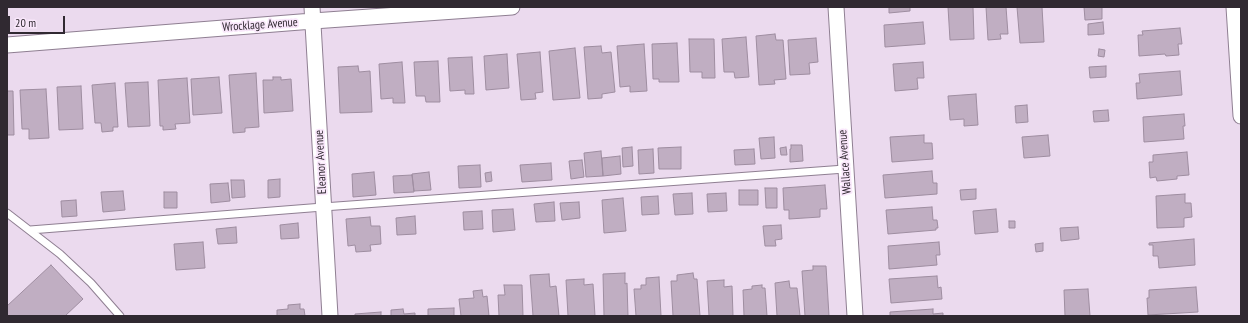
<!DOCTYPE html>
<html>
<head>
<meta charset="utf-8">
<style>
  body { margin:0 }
  #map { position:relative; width:1248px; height:323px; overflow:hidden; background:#ebdaee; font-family:"PT Sans Narrow",sans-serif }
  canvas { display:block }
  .frame { position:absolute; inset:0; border:8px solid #302931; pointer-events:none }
  .scale { position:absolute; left:8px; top:16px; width:57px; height:18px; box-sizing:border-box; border:2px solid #302931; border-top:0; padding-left:5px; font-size:12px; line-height:14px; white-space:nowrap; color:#302931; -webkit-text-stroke:3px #f9e7fb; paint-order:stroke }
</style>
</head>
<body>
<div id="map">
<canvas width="1248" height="323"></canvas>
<div class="frame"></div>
<div class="scale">20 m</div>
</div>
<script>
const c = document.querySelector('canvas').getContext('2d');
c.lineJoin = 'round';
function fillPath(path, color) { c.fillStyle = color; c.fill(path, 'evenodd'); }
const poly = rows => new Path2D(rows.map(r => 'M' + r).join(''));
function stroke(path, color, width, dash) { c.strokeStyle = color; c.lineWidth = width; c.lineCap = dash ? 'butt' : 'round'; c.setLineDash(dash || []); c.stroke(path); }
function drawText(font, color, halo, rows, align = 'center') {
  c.font = font + ' "PT Sans Narrow",sans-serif'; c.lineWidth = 3.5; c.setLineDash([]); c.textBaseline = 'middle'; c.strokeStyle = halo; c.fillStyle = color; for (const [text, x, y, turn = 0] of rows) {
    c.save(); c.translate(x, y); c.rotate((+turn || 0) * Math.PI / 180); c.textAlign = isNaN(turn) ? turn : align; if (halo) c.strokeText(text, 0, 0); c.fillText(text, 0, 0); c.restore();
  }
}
const building = poly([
  [889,7,910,7,910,11,889,13,889,7],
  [948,7,973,7,974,39,950,40,948,7],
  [986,7,1006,7,1008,34,1000,34,1001,39,988,40,986,7],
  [1017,7,1042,7,1044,42,1020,43,1017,7],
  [1084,7,1102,7,1102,19,1085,20,1084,7],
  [923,22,925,44,885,47,884,25,923,22],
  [1103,22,1104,34,1088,35,1088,24,1103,22],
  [1180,28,1182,44,1178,44,1179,55,1166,56,1165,54,1139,56,1138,35,1143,35,1142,31,1180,28],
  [775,34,776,40,783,40,786,79,774,80,775,84,759,85,756,36,775,34],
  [746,37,749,77,735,78,734,72,724,72,722,39,746,37],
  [816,38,818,62,809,63,810,74,790,75,788,40,816,38],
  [689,39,714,39,715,78,702,78,702,72,690,72,689,39],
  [677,43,679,82,659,82,659,79,653,79,652,44,677,43],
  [644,44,647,91,630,92,630,86,620,87,617,46,644,44],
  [601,46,602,53,611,52,615,92,602,94,602,98,588,99,584,47,601,46],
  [575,48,580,98,553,100,549,51,575,48],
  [1099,49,1105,50,1104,57,1098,56,1099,49],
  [540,52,543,92,535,93,536,99,521,100,517,54,540,52],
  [507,54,509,88,486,90,484,56,507,54],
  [472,57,474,94,465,94,465,90,450,91,448,58,472,57],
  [438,61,440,102,426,102,425,96,416,96,414,62,438,61],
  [402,62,405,103,393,103,393,98,381,99,379,64,402,62],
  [923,62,924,78,917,78,918,89,895,91,893,64,923,62],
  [358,66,359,72,370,71,372,112,340,113,338,67,358,66],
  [1106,66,1106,77,1090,78,1089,67,1106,66],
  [1180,71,1182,95,1137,99,1136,83,1140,83,1139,74,1180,71],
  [256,73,259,127,245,128,245,132,233,133,229,75,256,73],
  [219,77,222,113,193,115,191,79,219,77],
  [273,77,281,77,281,80,291,79,293,111,264,113,263,80,273,80,273,77],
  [187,78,190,123,175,124,176,129,163,130,163,126,160,126,158,80,187,78],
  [148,82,150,126,128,127,125,83,148,82],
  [115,83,118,127,113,127,113,131,102,132,101,123,95,123,92,85,115,83],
  [81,86,83,129,59,130,57,87,81,86],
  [46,89,49,138,29,139,29,129,22,129,20,90,46,89],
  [7,91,13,91,14,135,7,135,7,91],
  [976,94,978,125,964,126,964,119,950,120,948,96,976,94],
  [1027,105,1028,122,1016,123,1015,106,1027,105],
  [1108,110,1109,121,1094,122,1093,111,1108,110],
  [1184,114,1185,126,1183,126,1184,139,1144,142,1143,117,1184,114],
  [924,135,924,143,932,143,933,159,892,162,890,137,924,135],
  [1048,135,1050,156,1024,158,1022,137,1048,135],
  [774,137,775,158,761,159,759,138,774,137],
  [791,145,802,145,803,161,790,162,790,149,791,149,791,145],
  [632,147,633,166,623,167,622,148,632,147],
  [681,147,681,169,659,169,658,148,681,147],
  [786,147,787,155,781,155,780,148,786,147],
  [653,149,654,173,639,174,638,150,653,149],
  [754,149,755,164,735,165,734,150,754,149],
  [601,151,603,176,586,177,584,153,601,151],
  [1187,152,1189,175,1177,176,1177,179,1157,181,1156,177,1150,178,1149,162,1153,162,1153,155,1187,152],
  [620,156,621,174,603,176,602,158,620,156],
  [582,160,584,177,571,179,569,161,582,160],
  [551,163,552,180,522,182,520,165,551,163],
  [480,165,481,187,459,188,458,166,480,165],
  [932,171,933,183,937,183,937,194,885,198,883,175,932,171],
  [374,172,376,195,353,197,352,174,374,172],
  [429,172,431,190,414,191,412,174,429,172],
  [491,172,492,181,486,182,485,173,491,172],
  [412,175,414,192,394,193,393,176,412,175],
  [280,179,280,197,268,198,268,180,280,179],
  [231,180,244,180,245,197,232,198,231,180],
  [228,183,230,201,211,203,210,184,228,183],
  [825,185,827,209,820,209,820,217,789,219,789,210,784,210,783,188,825,185],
  [765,188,777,188,777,208,766,208,765,188],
  [976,189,976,199,961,200,960,190,976,189],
  [739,190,758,190,758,205,739,205,739,190],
  [123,191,125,210,103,212,101,192,123,191],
  [164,192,177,192,177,208,164,208,164,192],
  [692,193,693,214,675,215,673,194,692,193],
  [726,193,727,211,708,212,707,194,726,193],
  [1185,194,1185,203,1191,203,1192,217,1184,218,1184,227,1157,228,1156,196,1185,194],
  [658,196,659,214,642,215,641,197,658,196],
  [623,198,626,231,604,233,602,200,623,198],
  [76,200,77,216,62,217,61,201,76,200],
  [554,202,555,221,536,222,534,204,554,202],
  [579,202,580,218,562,220,560,203,579,202],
  [932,207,933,220,937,220,938,228,936,228,936,230,888,234,886,210,932,207],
  [513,209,515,230,493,232,492,210,513,209],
  [996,209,998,232,975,234,973,211,996,209],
  [482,211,483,229,464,230,463,212,482,211],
  [415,216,416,234,397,235,396,218,415,216],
  [370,217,371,226,380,226,381,244,370,245,371,251,356,252,355,245,348,246,346,219,370,217],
  [1009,221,1015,221,1015,228,1009,228,1009,221],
  [298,223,299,238,281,239,280,225,298,223],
  [781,225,782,239,775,240,776,246,765,246,763,226,781,225],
  [236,227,237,243,218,244,216,229,236,227],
  [1078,227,1079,239,1061,241,1060,228,1078,227],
  [1194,239,1195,265,1159,268,1158,256,1153,256,1153,245,1149,245,1149,243,1194,239],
  [203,242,205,268,176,270,174,244,203,242],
  [939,242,940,255,936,255,937,265,889,269,888,246,939,242],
  [1043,243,1043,251,1036,252,1035,244,1043,243],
  [51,265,83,299,65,316,7,316,7,306,51,265],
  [813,266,826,266,829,316,805,316,802,271,813,270,813,266],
  [625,273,625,284,627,283,628,316,604,316,603,274,625,273],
  [693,273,694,279,697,279,700,316,673,316,671,281,677,281,677,275,693,273],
  [549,274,550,287,556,286,559,316,533,316,530,275,549,274],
  [937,276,938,288,941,287,942,299,891,303,889,279,937,276],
  [659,277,661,316,636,316,634,289,641,289,641,285,646,285,646,278,659,277],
  [584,279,584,285,593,284,595,316,568,316,566,280,584,279],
  [724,280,724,287,732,286,733,316,709,316,707,281,724,280],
  [789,281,790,288,797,288,800,316,777,316,775,283,789,281],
  [504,285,522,285,523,316,499,316,498,295,505,295,504,285],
  [762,285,762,288,765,288,767,316,744,316,743,290,752,289,752,286,762,285],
  [1196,287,1198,312,1148,315,1147,298,1149,298,1149,290,1196,287],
  [1088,289,1090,316,1065,316,1064,290,1088,289],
  [482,290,483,297,487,296,489,316,461,316,459,299,474,298,473,291,482,290],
  [300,304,300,309,304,309,305,316,277,316,277,310,288,309,288,305,300,304],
  [454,308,454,316,428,316,428,309,454,308],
  [403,309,404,314,415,313,415,316,391,316,391,310,403,309],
  [933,309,933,314,943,313,943,316,890,316,890,312,933,309],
  [381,312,381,316,355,316,355,314,381,312]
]);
const service = poly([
  [7,213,60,254,91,283,120,316],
  [30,230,323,207,845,169]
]);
const minor = poly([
  [312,7,330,316],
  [836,7,855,316],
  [1234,7,1241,116],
  [7,45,313,21,512,7]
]);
const streetNames = [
  ["Wrocklage Avenue",260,25,-4],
  ["Eleanor Avenue",321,162,-93],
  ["Wallace Avenue",845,162,-94]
];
fillPath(building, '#c0aec2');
stroke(building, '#9e8da0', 1);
stroke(service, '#8f7f92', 9);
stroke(minor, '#8f7f92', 17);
stroke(service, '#fff', 7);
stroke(minor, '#fff', 15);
drawText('12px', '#302931', '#f9e7fb', streetNames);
</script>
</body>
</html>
